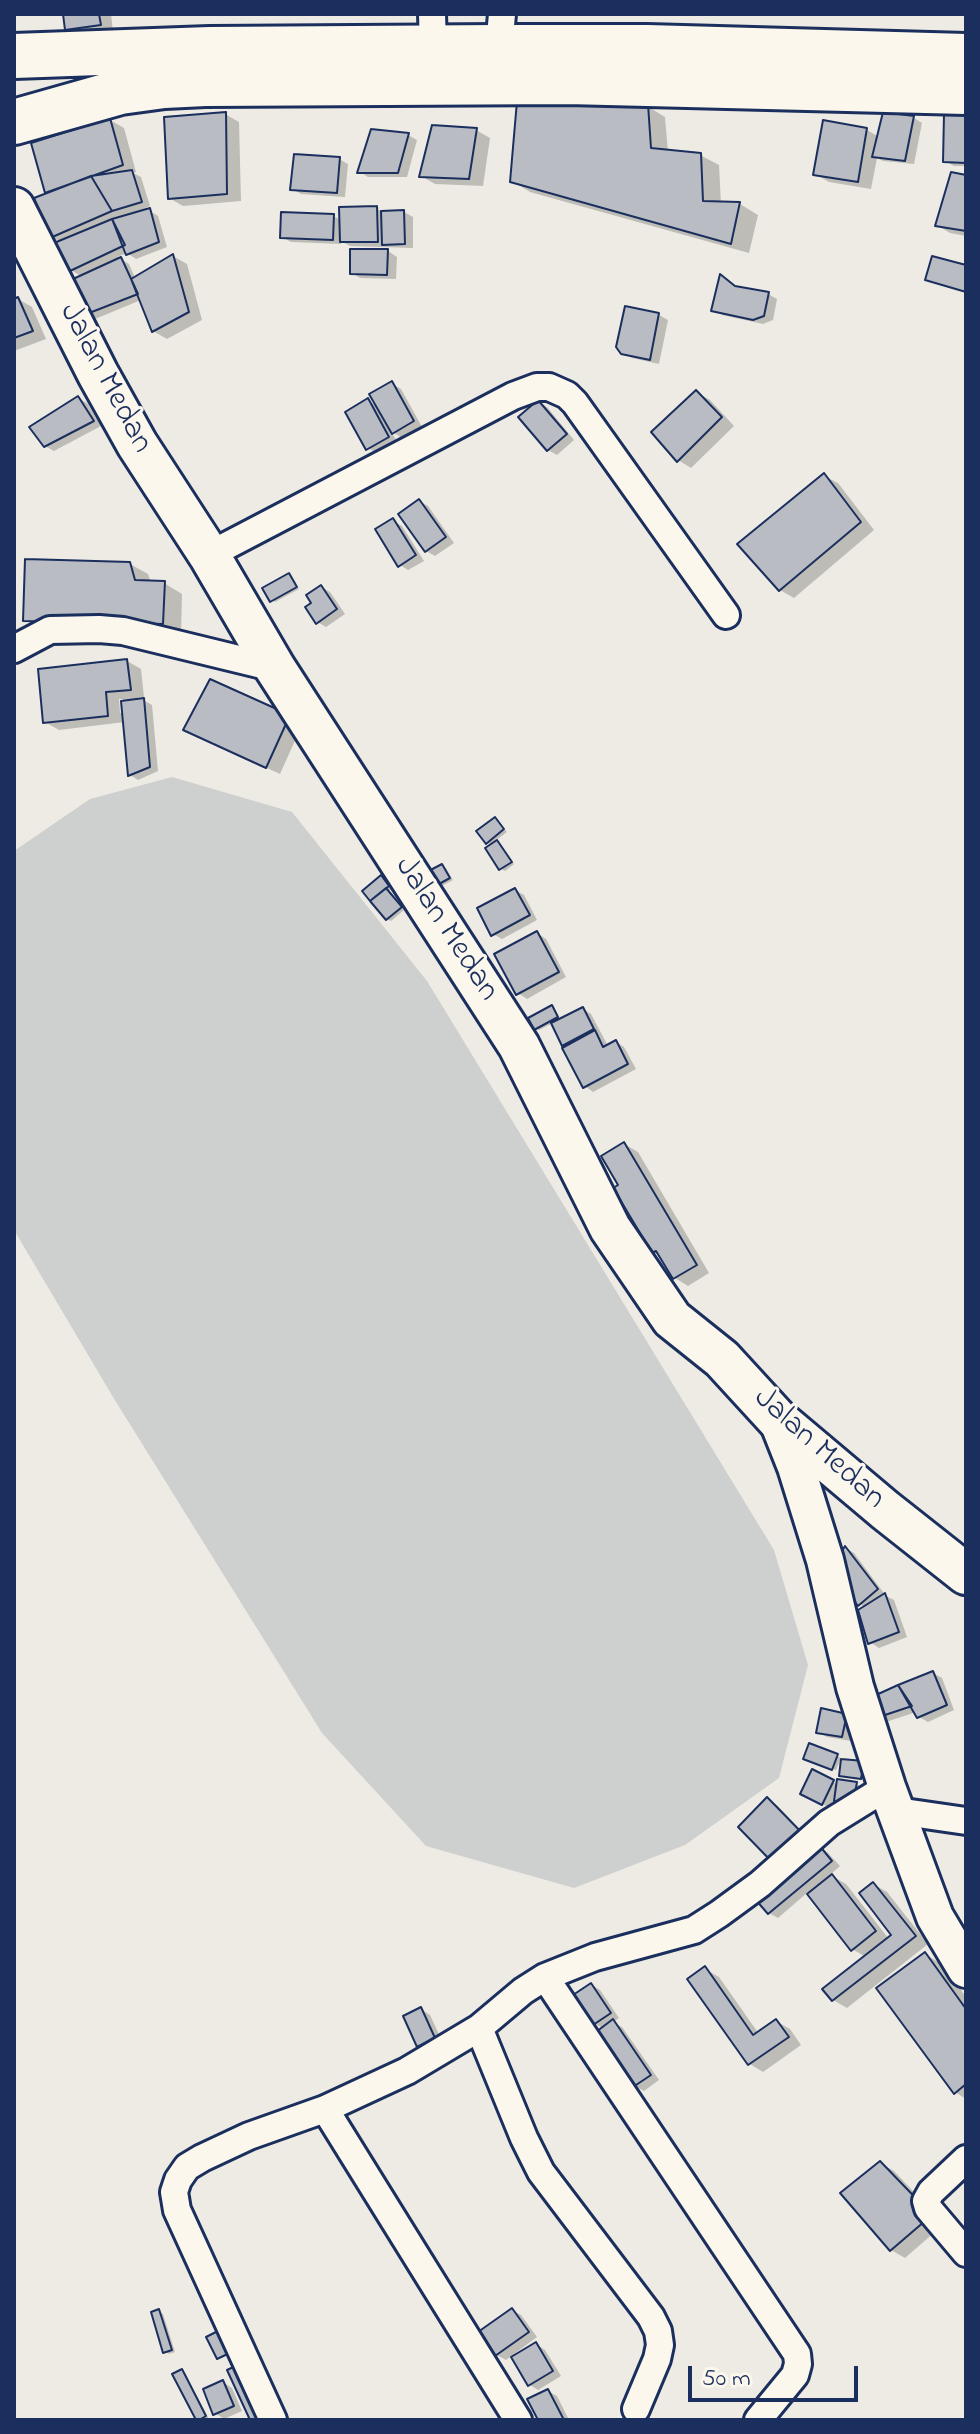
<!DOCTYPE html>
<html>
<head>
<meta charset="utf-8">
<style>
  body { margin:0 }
  #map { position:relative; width:980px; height:2434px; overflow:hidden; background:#eeebe4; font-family:"Indie Flower",sans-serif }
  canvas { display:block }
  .frame { position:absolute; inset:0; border:16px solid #1b2f5e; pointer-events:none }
  .scale { position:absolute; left:688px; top:2366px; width:170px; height:36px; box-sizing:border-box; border:4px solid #1b2f5e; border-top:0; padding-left:10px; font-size:24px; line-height:28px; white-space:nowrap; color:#1b2f5e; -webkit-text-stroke:6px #fbf7ec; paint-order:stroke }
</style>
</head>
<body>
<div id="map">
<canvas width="980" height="2434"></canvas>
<div class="frame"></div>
<div class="scale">50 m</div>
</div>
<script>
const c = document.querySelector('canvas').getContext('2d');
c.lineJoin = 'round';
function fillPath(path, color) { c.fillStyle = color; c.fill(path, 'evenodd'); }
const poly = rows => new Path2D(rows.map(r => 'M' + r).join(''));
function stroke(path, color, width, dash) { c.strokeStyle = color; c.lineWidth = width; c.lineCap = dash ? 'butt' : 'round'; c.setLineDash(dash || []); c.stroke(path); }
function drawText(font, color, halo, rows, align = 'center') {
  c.font = font + ' "Indie Flower",sans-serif'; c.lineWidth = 6; c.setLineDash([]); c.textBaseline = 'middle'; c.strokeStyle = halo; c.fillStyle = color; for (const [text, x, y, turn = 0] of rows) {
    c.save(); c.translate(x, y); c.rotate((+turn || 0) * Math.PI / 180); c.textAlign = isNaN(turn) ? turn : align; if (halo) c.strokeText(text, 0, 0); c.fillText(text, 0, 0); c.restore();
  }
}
const green = poly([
  [172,777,292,812,427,981,774,1550,808,1665,779,1778,685,1845,574,1888,426,1846,322,1733,113,1397,14,1230,14,851,90,799]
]);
const shadow = poly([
  [65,14,111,14,113,32,81,37,67,29],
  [876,14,966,14,966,16,878,15],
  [647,106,665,117,668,152,700,155,719,165,721,204,740,204,758,215,749,253,530,192,512,181],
  [225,114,239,122,241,201,183,206,169,198],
  [885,115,914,118,922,123,914,164,883,161,877,158,871,189,829,182,815,174,867,130,879,137],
  [966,116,966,166,954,166,945,161],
  [110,120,124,128,136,172,133,173,141,177,150,206,145,208,158,216,167,247,136,259,127,253,117,257,129,264,135,278,173,256,187,264,202,320,167,339,153,331,141,300,95,319,86,314,82,277,71,270,61,242,51,237,48,195,34,145],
  [476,130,490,138,483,186,435,184,421,176],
  [408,135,417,140,407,177,368,177,360,172],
  [339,159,348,164,345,197,301,194,293,189],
  [966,177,966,236,950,233,937,225],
  [376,208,384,213,404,212,413,217,413,248,350,246,341,241,341,244,291,242,282,237,333,216,341,220],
  [388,251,397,257,396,279,360,278,352,273],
  [738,288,768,294,777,299,773,320,763,324,722,315,714,310],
  [18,299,32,307,46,339,14,351,14,301],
  [626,308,659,315,668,320,659,364,632,358,623,353],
  [392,384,401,389,422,427,402,438,391,431,397,442,377,453,368,448,368,401,379,407],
  [696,392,710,400,734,426,691,468,678,460],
  [78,398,87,403,101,426,54,451,45,446],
  [538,402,547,407,574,440,557,455,548,450],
  [824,476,838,483,874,530,794,598,780,590],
  [419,501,428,506,454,543,435,556,426,551],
  [393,521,402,526,424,561,408,570,400,565],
  [130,564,148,574,151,583,164,583,182,594,181,634,43,630,25,619],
  [289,575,299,589,275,602,272,600],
  [321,587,330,592,345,614,326,627,317,622,314,603],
  [127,661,141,669,144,697,138,697,152,705,158,771,138,780,130,775,125,722,59,730,45,722],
  [119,699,123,699,124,713,120,713],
  [211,681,302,725,280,774,199,737],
  [495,819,507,832,495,841,501,845,514,864,505,871,501,869,493,846,487,842],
  [442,866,446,868,453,880,434,890],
  [381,878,391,889,389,891,404,910,391,921,387,919],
  [515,890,524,895,537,920,502,939,493,934],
  [537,933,546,939,566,977,527,999,518,993],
  [552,1008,561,1020,583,1009,591,1014,608,1046,616,1042,624,1047,636,1069,593,1092,585,1086,553,1023,539,1030,536,1028],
  [624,1144,638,1152,709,1273,688,1286,675,1278,663,1257,653,1252,621,1186],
  [846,1548,854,1553,886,1596,894,1600,907,1637,879,1648,870,1642,866,1608,860,1604],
  [933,1673,942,1678,954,1710,928,1722,919,1717,916,1712,883,1723,874,1718],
  [822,1711,855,1721,851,1741,827,1737,818,1732],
  [837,1756,841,1758,836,1770,809,1760],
  [833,1782,839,1785,856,1784,860,1786,857,1805,835,1799,831,1808,811,1799],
  [768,1800,777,1805,813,1843,786,1869],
  [820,1848,828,1853,840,1866,830,1875,846,1884,889,1939,894,1935,873,1884,887,1892,928,1944,847,2008,833,2000,866,1957,852,1949,808,1892,778,1918,769,1913],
  [925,1954,943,1965,966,1997,966,2099,955,2092],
  [705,1969,719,1977,759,2034,776,2021,790,2029,801,2045,763,2072,750,2064],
  [592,1985,600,1990,619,2018,613,2022,622,2027,659,2080,644,2091,635,2086,604,2029,594,2023],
  [421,2009,430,2015,443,2043,427,2050,418,2045],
  [880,2163,894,2171,944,2224,905,2258,891,2250],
  [512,2310,521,2315,537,2337,514,2354,515,2357,536,2344,545,2350,561,2376,538,2390,530,2385,513,2355,506,2360,497,2355,481,2332],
  [159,2312,163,2314,175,2352,169,2354,165,2351],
  [182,2371,185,2373,209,2419,198,2420],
  [223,2382,232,2388,242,2411,224,2419,215,2413],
  [548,2391,557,2396,569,2420,540,2420]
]);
const building = poly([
  [63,14,99,14,101,25,65,30,63,14],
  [517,101,648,104,651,148,701,153,703,201,740,202,731,244,510,182,517,101],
  [226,112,227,194,168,199,164,117,226,112],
  [883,112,914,116,905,161,872,157,883,112],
  [944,114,966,114,966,163,943,162,944,114],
  [110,118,123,165,45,193,31,143,110,118],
  [823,120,867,128,858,182,813,175,823,120],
  [432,125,477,128,469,179,419,177,432,125],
  [371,129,409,133,398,173,357,173,371,129],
  [294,154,340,157,337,193,290,190,294,154],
  [132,170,142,202,112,211,91,176,132,170],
  [951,172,966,175,966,231,935,226,951,172],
  [91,176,112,211,50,238,34,198,91,176],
  [377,206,378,242,340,242,339,207,377,206],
  [150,208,159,242,126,255,112,219,150,208],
  [404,210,405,244,382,245,381,211,404,210],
  [281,212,334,214,333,240,280,238,281,212],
  [112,219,125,245,70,271,54,243,112,219],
  [350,249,388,249,387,275,350,274,350,249],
  [173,254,189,312,152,332,131,279,173,254],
  [932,256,966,265,966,292,925,280,932,256],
  [121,257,138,294,84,315,73,279,121,257],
  [720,274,735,286,769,292,764,316,753,320,711,311,720,274],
  [18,297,33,331,14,338,14,299,18,297],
  [625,306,659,313,650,360,621,354,616,347,625,306],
  [392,381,414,421,392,434,369,394,392,381],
  [696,390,722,417,677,462,651,432,696,390],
  [78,396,94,421,44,447,29,427,78,396],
  [368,398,389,437,366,450,345,412,368,398],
  [538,400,567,434,547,451,518,417,538,400],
  [824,473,861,522,779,591,737,544,824,473],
  [419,499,446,537,425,552,398,514,419,499],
  [393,518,416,555,398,567,375,529,393,518],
  [25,559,130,562,135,580,165,581,163,624,23,621,25,559],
  [289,573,297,587,270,602,262,588,289,573],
  [321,585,337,609,316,624,305,607,311,603,306,595,321,585],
  [127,659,131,690,106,692,108,716,43,723,38,669,127,659],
  [210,679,290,715,266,768,183,730,210,679],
  [144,698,150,767,128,776,121,701,144,698],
  [495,817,504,829,486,844,476,831,495,817],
  [497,840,512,862,499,870,485,848,497,840],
  [442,864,450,878,428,890,421,875,442,864],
  [381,875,389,886,370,901,362,891,381,875],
  [386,888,402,907,386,920,370,901,386,888],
  [515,888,530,915,491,936,477,908,515,888],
  [537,931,559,972,516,995,494,954,537,931],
  [552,1005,558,1017,534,1030,528,1018,552,1005],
  [583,1007,594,1029,562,1046,551,1023,583,1007],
  [595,1030,603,1047,616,1040,628,1064,583,1088,562,1048,595,1030],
  [624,1142,697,1265,673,1279,656,1251,652,1253,613,1188,618,1185,601,1156,624,1142],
  [845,1546,878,1589,858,1606,831,1569,845,1546],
  [885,1593,899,1632,868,1644,858,1610,885,1593],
  [933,1671,947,1705,917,1718,898,1685,933,1671],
  [898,1685,912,1706,873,1719,865,1700,898,1685],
  [821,1708,847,1714,842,1737,816,1733,821,1708],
  [809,1743,838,1754,832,1770,803,1759,809,1743],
  [841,1759,864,1761,861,1779,839,1776,841,1759],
  [812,1769,834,1780,822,1805,800,1794,812,1769],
  [837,1779,857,1782,853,1804,834,1801,837,1779],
  [767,1797,806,1837,776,1866,738,1827,767,1797],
  [819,1845,832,1861,768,1914,755,1899,819,1845],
  [832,1874,876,1931,851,1951,807,1894,832,1874],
  [873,1882,916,1936,832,2001,822,1989,891,1935,859,1893,873,1882],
  [925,1952,966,2009,966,2084,954,2094,876,1988,925,1952],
  [705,1966,753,2035,776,2019,789,2037,748,2065,687,1979,705,1966],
  [591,1983,611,2013,593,2025,573,1995,591,1983],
  [421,2007,435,2038,417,2047,403,2016,421,2007],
  [613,2019,651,2075,633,2087,596,2032,613,2019],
  [880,2161,932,2215,890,2251,840,2193,880,2161],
  [512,2308,529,2332,495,2356,478,2332,512,2308],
  [159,2309,172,2350,163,2353,151,2312,159,2309],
  [224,2328,234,2351,217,2359,206,2337,224,2328],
  [536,2342,553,2371,528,2386,511,2357,536,2342],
  [242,2363,267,2420,250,2420,227,2370,242,2363],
  [182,2369,206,2416,199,2420,196,2420,172,2374,182,2369],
  [223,2380,234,2406,213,2415,203,2389,223,2380],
  [548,2389,564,2420,538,2420,527,2399,548,2389]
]);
const street = poly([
  [432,14,433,47],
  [499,47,502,14],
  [209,555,513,396,537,387,549,387,567,395,575,403,726,615],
  [14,649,50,630,99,629,123,631,275,668],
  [897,1811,966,1821],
  [545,1977,797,2354,798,2364,795,2375,758,2420],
  [479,2028,524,2138,541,2172,651,2317,658,2331,660,2345,657,2359,636,2409],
  [325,2109,518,2420],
  [966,2159,931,2192,926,2201,928,2208,966,2253],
  [273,2420,177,2210,174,2192,178,2180,187,2167,202,2158,249,2136,325,2109,407,2071,479,2028,523,1991,545,1977,595,1957,694,1930,719,1914,760,1884,829,1823,887,1787]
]);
const secondary = poly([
  [777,1419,796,1467,825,1560,855,1687,887,1787,935,1917,966,1969]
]);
const primary = poly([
  [14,208,98,374,137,444,209,555,275,668,519,1046,610,1228,672,1319,722,1359,777,1419,885,1510,966,1574]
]);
const highway = poly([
  [14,56,210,49,499,47,647,47,966,56],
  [14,122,120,92,164,86,205,84,568,82,966,92]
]);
const streetNames = [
  ["Jalan Medan",104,379,62],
  ["Jalan Medan",445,930,57],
  ["Jalan Medan",818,1450,42]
];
fillPath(green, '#cecfcf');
fillPath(shadow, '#0003');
fillPath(building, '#b9bcc3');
stroke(building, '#1b2f5e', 2);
stroke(street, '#1b2f5e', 32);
stroke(secondary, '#1b2f5e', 42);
stroke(primary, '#1b2f5e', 46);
stroke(highway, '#1b2f5e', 50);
stroke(street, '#fbf7ec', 26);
stroke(secondary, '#fbf7ec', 36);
stroke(primary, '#fbf7ec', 40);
stroke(highway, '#fbf7ec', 44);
drawText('32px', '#1b2f5e', '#fbf7ec', streetNames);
</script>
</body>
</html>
